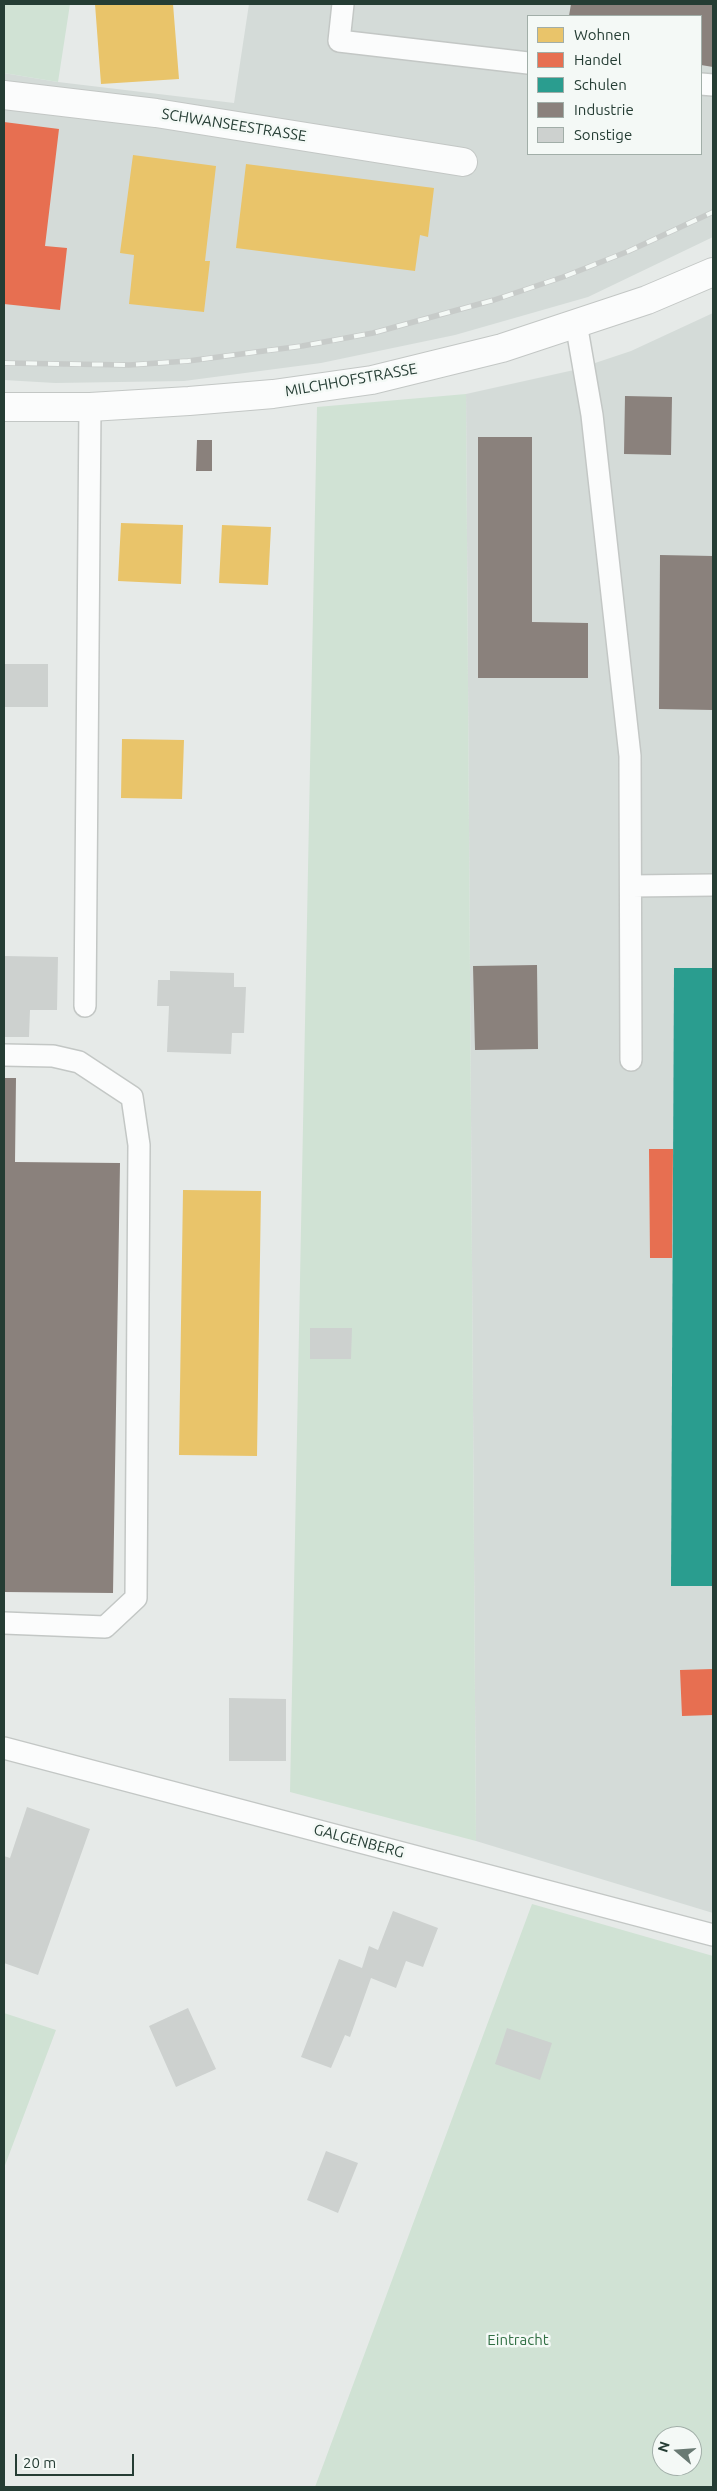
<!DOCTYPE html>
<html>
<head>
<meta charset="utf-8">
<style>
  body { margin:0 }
  #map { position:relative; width:717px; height:2491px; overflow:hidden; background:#e6eae8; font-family:Ubuntu,sans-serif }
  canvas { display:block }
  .frame { position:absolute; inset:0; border:5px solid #253d34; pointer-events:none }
  .legend { position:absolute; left:527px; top:15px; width:175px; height:140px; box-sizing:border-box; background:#f4f9f6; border:1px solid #a1aea8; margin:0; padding:6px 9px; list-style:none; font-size:15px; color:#253d34 }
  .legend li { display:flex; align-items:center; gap:10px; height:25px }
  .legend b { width:25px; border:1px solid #a1aea8 }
  .north { position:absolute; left:652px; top:2426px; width:50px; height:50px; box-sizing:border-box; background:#f4f9f6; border:1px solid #a1aea8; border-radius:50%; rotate:288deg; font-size:14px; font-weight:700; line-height:20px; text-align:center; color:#253d34 }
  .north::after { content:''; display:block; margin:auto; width:18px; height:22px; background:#697a73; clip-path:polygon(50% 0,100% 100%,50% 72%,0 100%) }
  .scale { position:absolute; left:15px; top:2454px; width:119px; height:22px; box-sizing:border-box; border:2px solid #253d34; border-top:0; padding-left:6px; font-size:15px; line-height:18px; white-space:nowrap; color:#253d34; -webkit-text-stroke:4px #f4f9f6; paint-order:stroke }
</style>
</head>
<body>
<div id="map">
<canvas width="717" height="2491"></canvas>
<div class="frame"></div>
<ul class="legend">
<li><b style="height:14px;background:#e9c46a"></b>Wohnen</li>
<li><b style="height:14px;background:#e76f51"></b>Handel</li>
<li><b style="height:14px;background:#2a9d8f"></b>Schulen</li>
<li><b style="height:14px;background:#8a817c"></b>Industrie</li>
<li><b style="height:14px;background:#cdd1cf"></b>Sonstige</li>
</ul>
<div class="north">N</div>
<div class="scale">20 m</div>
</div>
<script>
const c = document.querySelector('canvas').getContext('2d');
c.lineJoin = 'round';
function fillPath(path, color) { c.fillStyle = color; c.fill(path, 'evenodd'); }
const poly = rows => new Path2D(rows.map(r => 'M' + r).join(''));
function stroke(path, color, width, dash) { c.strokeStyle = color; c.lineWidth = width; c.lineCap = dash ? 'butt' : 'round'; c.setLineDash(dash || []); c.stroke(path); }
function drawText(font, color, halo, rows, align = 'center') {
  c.font = font + ' Ubuntu,sans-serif'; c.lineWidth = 5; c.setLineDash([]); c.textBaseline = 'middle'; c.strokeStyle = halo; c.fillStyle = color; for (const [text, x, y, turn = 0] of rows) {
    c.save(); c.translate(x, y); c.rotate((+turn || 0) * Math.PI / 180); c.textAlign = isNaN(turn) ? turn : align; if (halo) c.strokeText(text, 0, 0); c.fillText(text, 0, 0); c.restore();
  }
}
const built = poly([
  [249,4,713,4,713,237,588,297,455,335,321,363,184,381,55,383,4,380,4,73,58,82,234,103],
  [528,16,701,16,701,154,528,154],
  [713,313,713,1913,476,1841,466,394,574,370,631,351]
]);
const green = poly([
  [4,4,70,4,58,82,4,73],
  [466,394,476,1841,290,1792,317,407],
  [532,1904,713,1956,713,2487,315,2487],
  [662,2436,692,2436,692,2466,662,2466],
  [4,2013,56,2030,4,2168]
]);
const homes = poly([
  [95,4,173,4,179,79,101,84],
  [133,155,216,166,205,261,210,261,204,312,129,304,134,255,120,253],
  [246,164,434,188,428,237,420,235,415,271,236,248],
  [121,523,183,525,181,584,118,581],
  [222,525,271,527,268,585,219,583],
  [122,739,184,740,182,799,121,798],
  [183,1190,261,1191,257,1456,179,1455]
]);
const shops = poly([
  [4,122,59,129,45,246,67,248,60,310,4,304],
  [649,1149,673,1149,672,1258,650,1258],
  [713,1669,713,1715,682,1716,680,1670]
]);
const schools = poly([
  [674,968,713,968,713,1586,671,1586]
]);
const industry = poly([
  [571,4,713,4,713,67,701,65,701,16,569,16],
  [625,396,672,397,671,455,624,454],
  [478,437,532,437,532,622,588,623,588,678,478,678],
  [197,440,212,440,212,471,196,471],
  [660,555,713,556,713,710,659,709],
  [537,965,538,1049,475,1050,473,966],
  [4,1078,16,1078,15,1162,120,1163,113,1593,4,1592]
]);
const building = poly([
  [4,664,48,664,48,707,4,707],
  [4,956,58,957,57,1010,30,1010,29,1037,4,1037],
  [170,971,234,973,234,987,246,987,244,1033,232,1033,231,1054,167,1052,169,1006,157,1006,158,980,170,980],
  [310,1328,352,1328,351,1359,310,1359],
  [229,1698,286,1699,286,1761,229,1761],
  [27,1807,90,1829,38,1975,4,1963,4,1856,10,1858],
  [393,1911,438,1928,423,1967,406,1961,396,1988,371,1978,350,2037,345,2035,331,2068,301,2057,339,1959,362,1968,369,1946,378,1950],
  [188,2008,216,2069,176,2087,149,2026],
  [507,2028,552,2043,540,2080,495,2064],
  [326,2151,358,2163,338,2213,307,2200]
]);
const service = poly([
  [343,4,339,41,528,63],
  [701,84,713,85],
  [576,323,592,415,630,756,631,1060],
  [632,886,713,885],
  [85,1006,90,407],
  [4,1055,53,1056,79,1062,132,1097,139,1145,136,1598,105,1627,4,1623],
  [4,1748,713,1935]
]);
const minor = poly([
  [4,95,156,113,463,162],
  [4,407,90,407,189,401,273,394,372,380,502,348,647,300,713,272]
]);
const rail = poly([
  [4,363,129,365,188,361,302,346,373,333,494,300,563,277,629,251,713,212]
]);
const streetNames = [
  ["SCHWANSEESTRASSE",234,125,9],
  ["MILCHHOFSTRASSE",351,380,-10],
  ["GALGENBERG",359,1841,15]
];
const parkNames = [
  ["Eintracht",518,2340]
];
fillPath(built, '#d4dbd8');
fillPath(green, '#d0e2d4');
fillPath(homes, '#e9c46a');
fillPath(shops, '#e76f51');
fillPath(schools, '#2a9d8f');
fillPath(industry, '#8a817c');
fillPath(building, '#cdd1cf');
stroke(service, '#c3c7c5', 24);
stroke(minor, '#c3c7c5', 30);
stroke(service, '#fbfcfc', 21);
stroke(minor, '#fbfcfc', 28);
stroke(rail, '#c7cbc9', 5.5);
stroke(rail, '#f4f9f6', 4, [11]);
drawText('15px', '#253d34', '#f4f9f6', streetNames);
drawText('15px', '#327045', '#f4f9f6', parkNames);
</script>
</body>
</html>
